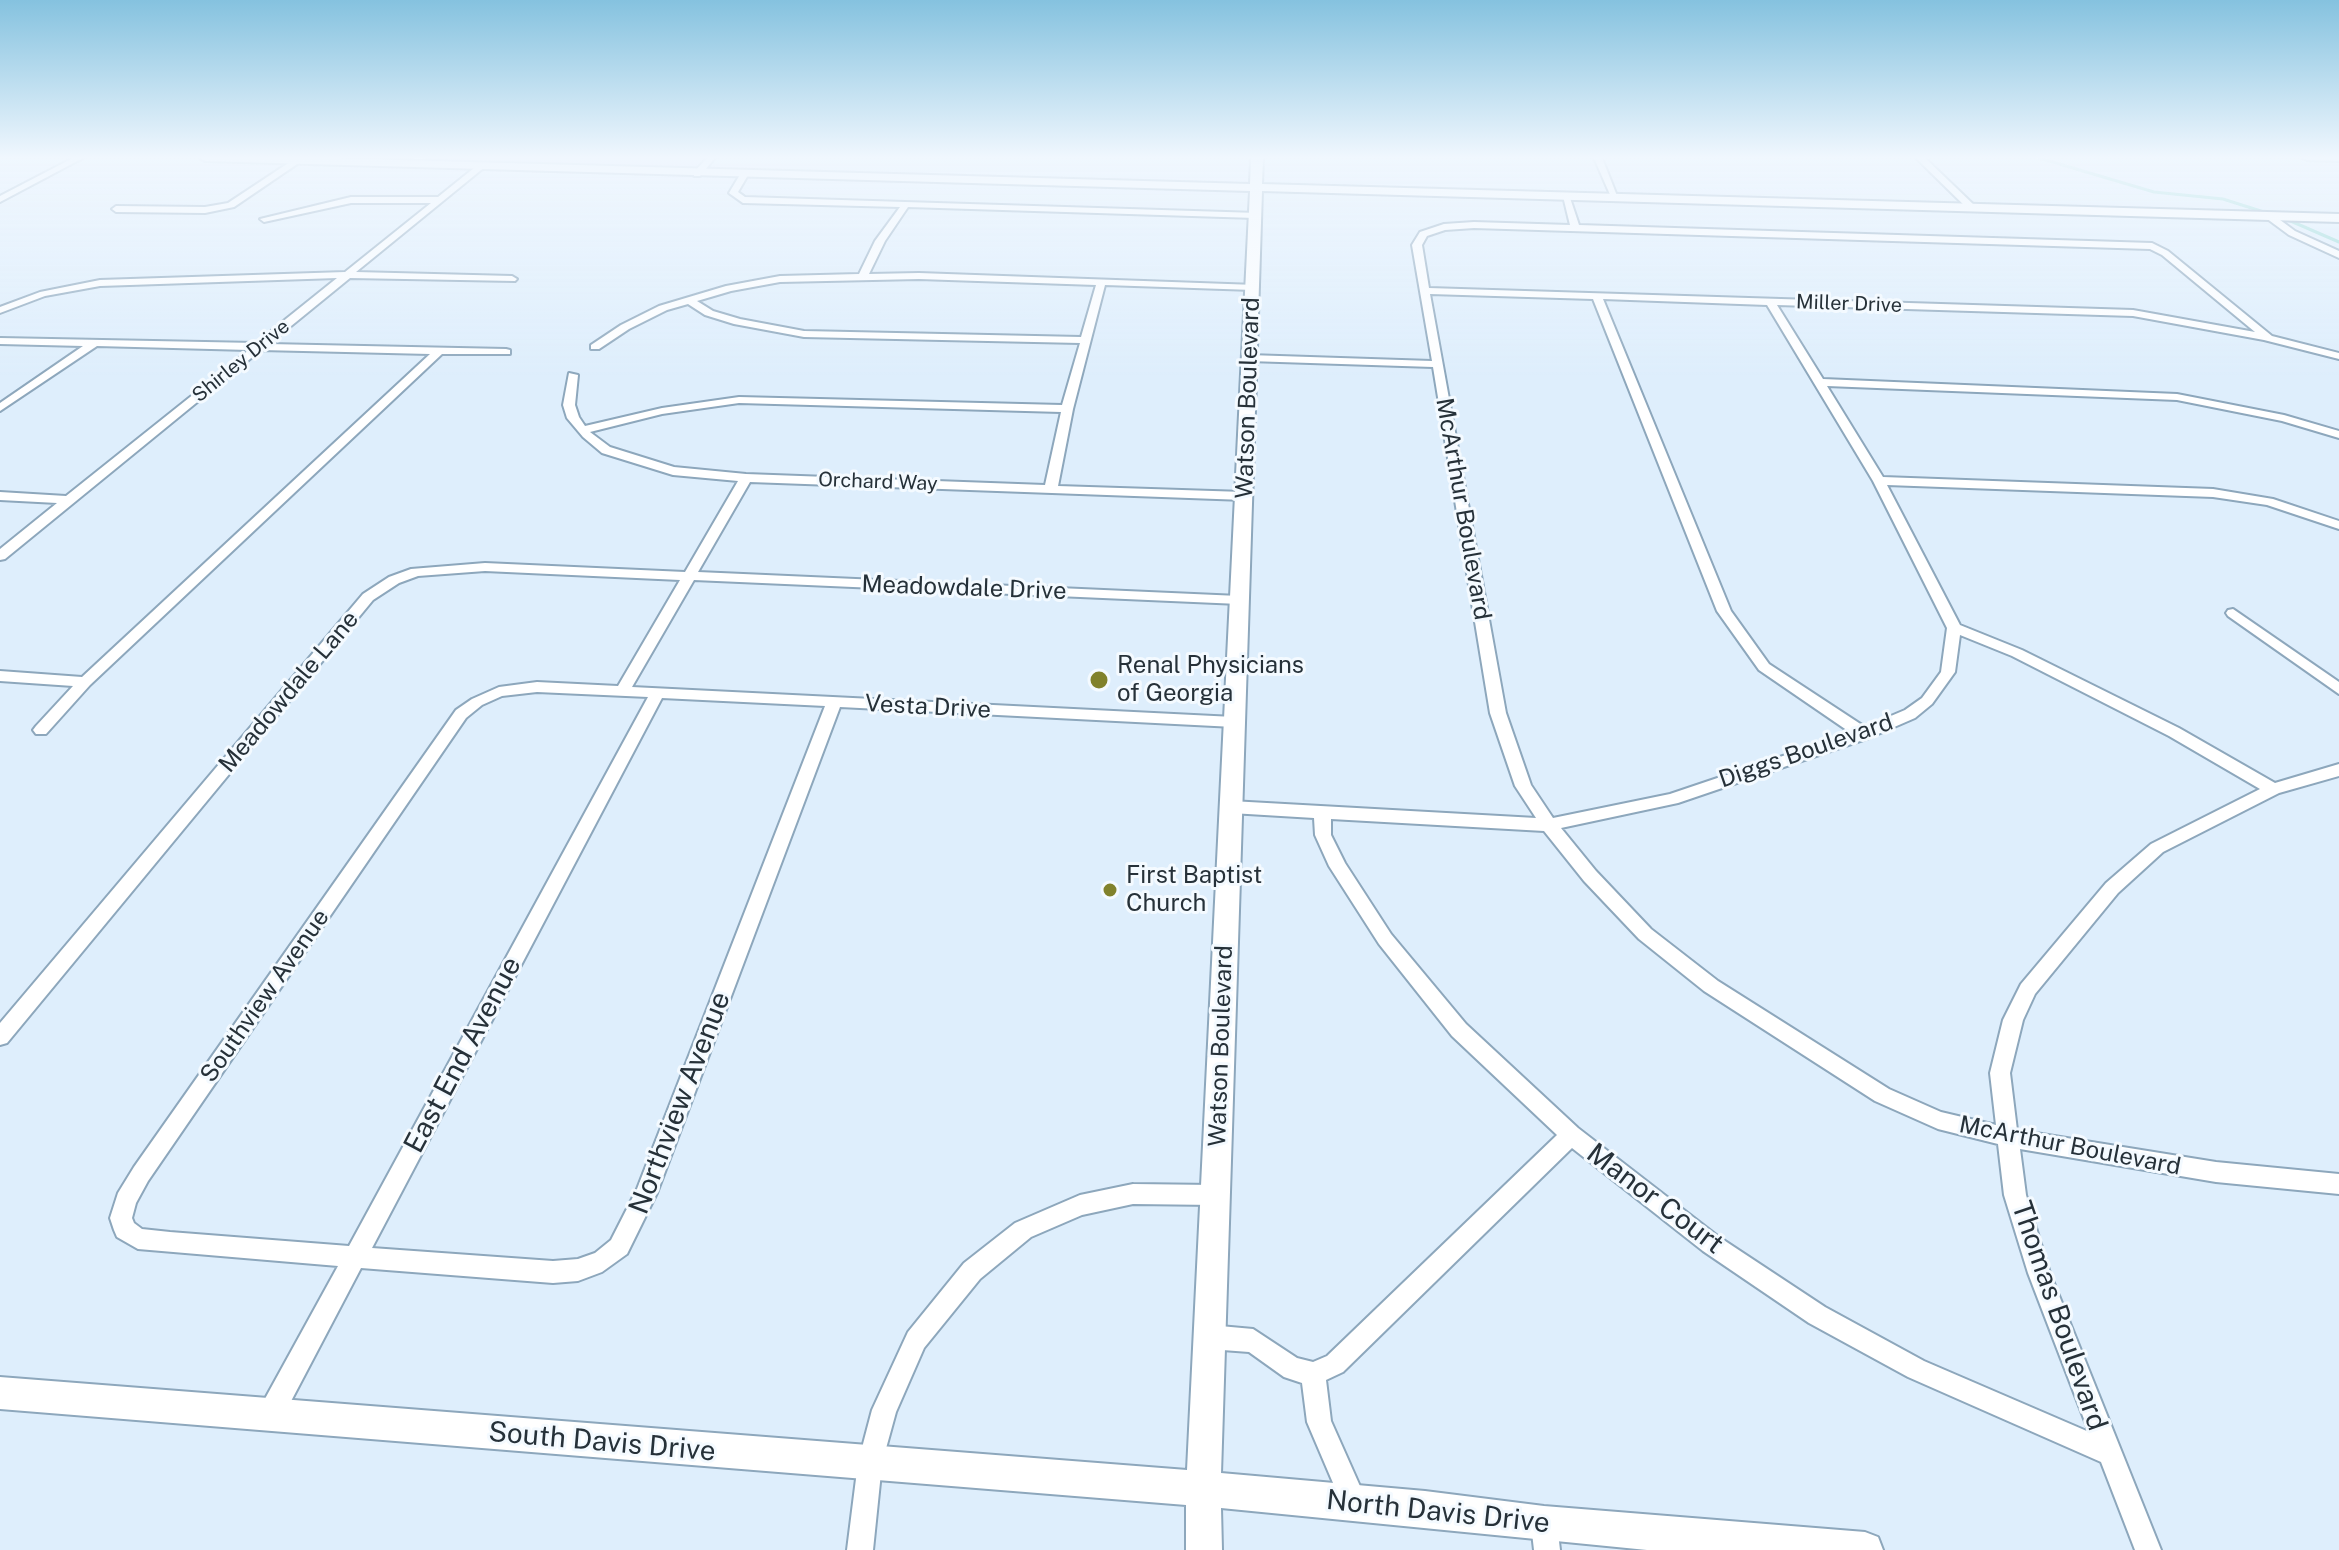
<!DOCTYPE html>
<html>
<head>
<meta charset="utf-8">
<style>
  body { margin:0 }
  canvas { display:block; background:#deeefc }
</style>
</head>
<body>
<canvas width="2339" height="1550"></canvas>
<script>
const c = document.querySelector('canvas').getContext('2d');
c.lineJoin = 'round';
function fillPath(path, color) { c.fillStyle = color; c.fill(path, 'evenodd'); }
const poly = rows => new Path2D(rows.map(r => 'M' + r).join(''));
function stroke(path, color, width, dash) { c.strokeStyle = color; c.lineWidth = width; c.lineCap = dash ? 'butt' : 'round'; c.setLineDash(dash || []); c.stroke(path); }
function drawText(font, color, halo, rows, align = 'center') {
  c.font = font + ' "Public Sans",sans-serif'; c.lineWidth = 6; c.setLineDash([]); c.textBaseline = 'middle'; c.strokeStyle = halo; c.fillStyle = color; for (const [text, x, y, turn = 0] of rows) {
    c.save(); c.translate(x, y); c.rotate((+turn || 0) * Math.PI / 180); c.textAlign = isNaN(turn) ? turn : align; if (halo) c.strokeText(text, 0, 0); c.fillText(text, 0, 0); c.restore();
  }
}
const green = poly([
  [427,158,704,158,694,169,423,161]
]);
const stream = poly([
  [2039,158,2154,192,2223,199,2267,213],
  [2286,219,2339,242]
]);
const street = poly([
  [73,158,83,158,0,202,0,196,73,158],
  [296,158,306,158,234,207,205,213,116,212,112,209,116,206,205,207,228,203,296,158],
  [707,158,715,158,700,176,694,176,694,172,707,158],
  [1594,158,1602,158,1619,201,1612,199,1594,158],
  [1916,158,1925,158,1975,206,1975,210,1969,210,1916,158],
  [2303,158,2339,158,2339,161,2307,160,2303,158],
  [479,164,486,166,356,272,512,276,517,279,515,281,350,278,269,344,506,349,510,350,510,354,442,354,90,685,46,734,36,734,33,730,36,726,73,686,0,681,0,671,82,677,430,354,261,350,5,559,0,560,0,549,57,503,0,500,0,492,66,496,249,350,97,346,0,411,0,403,83,346,0,344,0,338,256,343,337,278,100,286,45,296,0,313,0,307,40,292,100,280,345,272,431,203,351,203,264,222,260,219,351,197,438,197,479,164],
  [741,173,748,175,738,192,745,197,1258,213,1258,217,1255,218,908,207,885,241,869,274,919,273,1256,285,1256,289,1253,290,1105,285,1073,409,1058,486,1244,492,1250,496,1244,500,750,482,698,572,1239,596,1246,600,1239,604,694,580,632,687,1234,717,1242,722,1234,727,840,707,657,1193,627,1254,602,1272,578,1281,553,1283,361,1268,279,1424,270,1427,261,1424,258,1415,261,1406,338,1266,138,1249,117,1237,114,1230,110,1218,118,1193,134,1167,456,710,472,699,499,687,537,682,618,686,680,580,485,571,418,576,399,583,373,600,7,1043,0,1045,0,1023,363,594,389,577,411,569,485,563,685,572,738,481,673,475,602,453,583,437,567,418,563,405,569,373,578,375,575,405,579,417,585,426,662,408,739,397,1062,405,1080,343,804,337,734,324,705,315,688,304,667,310,629,329,599,349,591,349,591,345,621,325,659,306,726,286,780,276,859,274,875,241,900,207,743,203,729,193,741,173],
  [919,279,1096,285,1081,337,804,331,740,319,713,311,697,301,731,291,780,282,919,279],
  [739,403,1061,412,1045,485,746,474,674,467,610,447,590,432,662,414,739,403],
  [537,692,648,697,349,1246,170,1232,142,1229,134,1223,132,1218,136,1203,148,1181,466,718,482,705,502,696,537,692],
  [662,698,825,706,637,1189,611,1240,595,1253,578,1259,553,1261,372,1248,662,698],
  [1563,196,1570,198,1579,225,2152,243,2168,251,2272,336,2339,353,2339,359,2264,340,2133,316,1777,305,1823,379,2177,394,2284,415,2339,431,2339,438,2282,421,2177,400,1827,386,1883,477,2213,489,2273,499,2339,521,2339,529,2267,505,2213,497,1887,485,1960,625,2022,650,2179,728,2275,783,2339,764,2339,776,2279,793,2163,852,2118,893,2035,994,2023,1020,2010,1073,2017,1130,2216,1162,2339,1174,2339,1194,2216,1182,2020,1149,2026,1195,2050,1273,2161,1550,2135,1550,2101,1462,1908,1377,1809,1323,1703,1251,1572,1148,1343,1372,1326,1380,1331,1421,1367,1502,1363,1511,1354,1515,1345,1511,1307,1422,1302,1383,1284,1377,1249,1352,1209,1349,1201,1345,1197,1337,1201,1329,1209,1325,1253,1329,1297,1358,1313,1362,1327,1356,1557,1135,1452,1036,1379,944,1329,866,1315,835,1314,818,1231,813,1223,807,1231,801,1536,818,1515,786,1490,713,1433,367,1249,361,1244,358,1249,355,1432,361,1412,245,1420,232,1444,224,1474,222,1570,225,1563,196],
  [1474,228,2150,249,2162,255,2255,332,2133,310,1429,288,1422,245,1427,236,1445,230,1474,228],
  [1430,294,1593,299,1717,611,1759,670,1851,733,1670,794,1553,818,1531,785,1506,713,1430,294],
  [1603,299,1767,305,1873,481,1947,628,1941,672,1922,698,1905,710,1865,727,1769,664,1731,611,1603,299],
  [1960,635,2012,656,2169,736,2260,789,2151,844,2106,883,2021,984,2003,1020,1990,1073,1996,1125,1941,1112,1889,1089,1718,981,1651,929,1596,871,1561,828,1678,803,1869,738,1915,718,1932,704,1955,672,1960,635],
  [1331,819,1544,831,1584,881,1639,939,1704,991,1875,1101,1938,1129,1998,1144,2004,1195,2028,1273,2089,1432,1924,1361,1825,1307,1719,1237,1578,1128,1466,1024,1391,934,1345,863,1331,835,1331,819],
  [2266,214,2272,214,2295,231,2339,251,2339,258,2289,235,2266,218,2266,214],
  [2233,609,2339,682,2339,694,2228,616,2226,613,2228,610,2233,609],
  [1133,1184,1215,1185,1223,1188,1226,1195,1223,1202,1215,1205,1133,1204,1082,1215,1031,1237,980,1279,924,1348,896,1412,882,1463,873,1550,847,1550,858,1463,872,1410,908,1332,964,1263,1015,1223,1080,1195,1133,1184],
  [1544,1511,1553,1515,1557,1524,1560,1550,1534,1550,1531,1524,1535,1515,1544,1511]
]);
const secondary = poly([
  [200,158,328,158,1250,184,1251,158,1263,158,1262,184,2339,214,2339,222,1262,191,1221,1473,1425,1491,1544,1506,1865,1532,1878,1537,1883,1550,1647,1550,1221,1508,1222,1550,1186,1550,1186,1505,0,1409,0,1377,1187,1470,1250,191,205,161,200,158]
]);
const markers = [
  [1099,680,10,"#81822c"],
  [1110,890,8,"#81822c"]
];
const farStreetnames = [
  ["Miller Drive",1849,304,2],
  ["Shirley Drive",241,361,-39],
  ["Orchard Way",878,482,2]
];
const streetNames = [
  ["Watson Boulevard",1248,398,-88],
  ["McArthur Boulevard",1463,509,80],
  ["Meadowdale Drive",964,588,2],
  ["Meadowdale Lane",289,692,-50],
  ["Vesta Drive",928,707,3],
  ["Diggs Boulevard",1806,751,-19],
  ["Southview Avenue",265,996,-55],
  ["Watson Boulevard",1221,1046,-88],
  ["McArthur Boulevard",2070,1146,11]
];
const poiNames = [
  ["Renal Physicians",1117,666],
  ["of Georgia",1117,694],
  ["First Baptist",1126,876],
  ["Church",1126,904]
];
const nearStreetnames = [
  ["East End Avenue",463,1055,-62],
  ["Northview Avenue",680,1103,-69],
  ["Manor Court",1655,1199,37],
  ["Thomas Boulevard",2059,1316,71],
  ["South Davis Drive",602,1442,5],
  ["North Davis Drive",1438,1512,6]
];
fillPath(green, '#dcd3fc');
stroke(stream, '#90d7d1', 3);
stroke(street, '#8da7bc', 4);
stroke(secondary, '#8da7bc', 4);
fillPath(street, '#fff');
fillPath(secondary, '#fff');
const sky = c.createLinearGradient(0, 0, 0, 375);
sky.addColorStop(0, '#85c2df');
sky.addColorStop(0.42, '#f0f7fe');
sky.addColorStop(1, '#f0f7fe00');
c.fillStyle = sky;
c.fillRect(0, 0, 2339, 375);
for (const [x, y, r, color] of markers) { const dot = new Path2D(); dot.arc(x, y, r, 0, 2 * Math.PI); c.fillStyle = color; c.fill(dot); stroke(dot, '#f4faff', 3); }
drawText('20px', '#263139', '#f4faff', farStreetnames);
drawText('24px', '#263139', '#f4faff', streetNames);
drawText('24px', '#263139', '#f4faff', poiNames, 'left');
drawText('28px', '#263139', '#f4faff', nearStreetnames);
</script>
</body>
</html>
